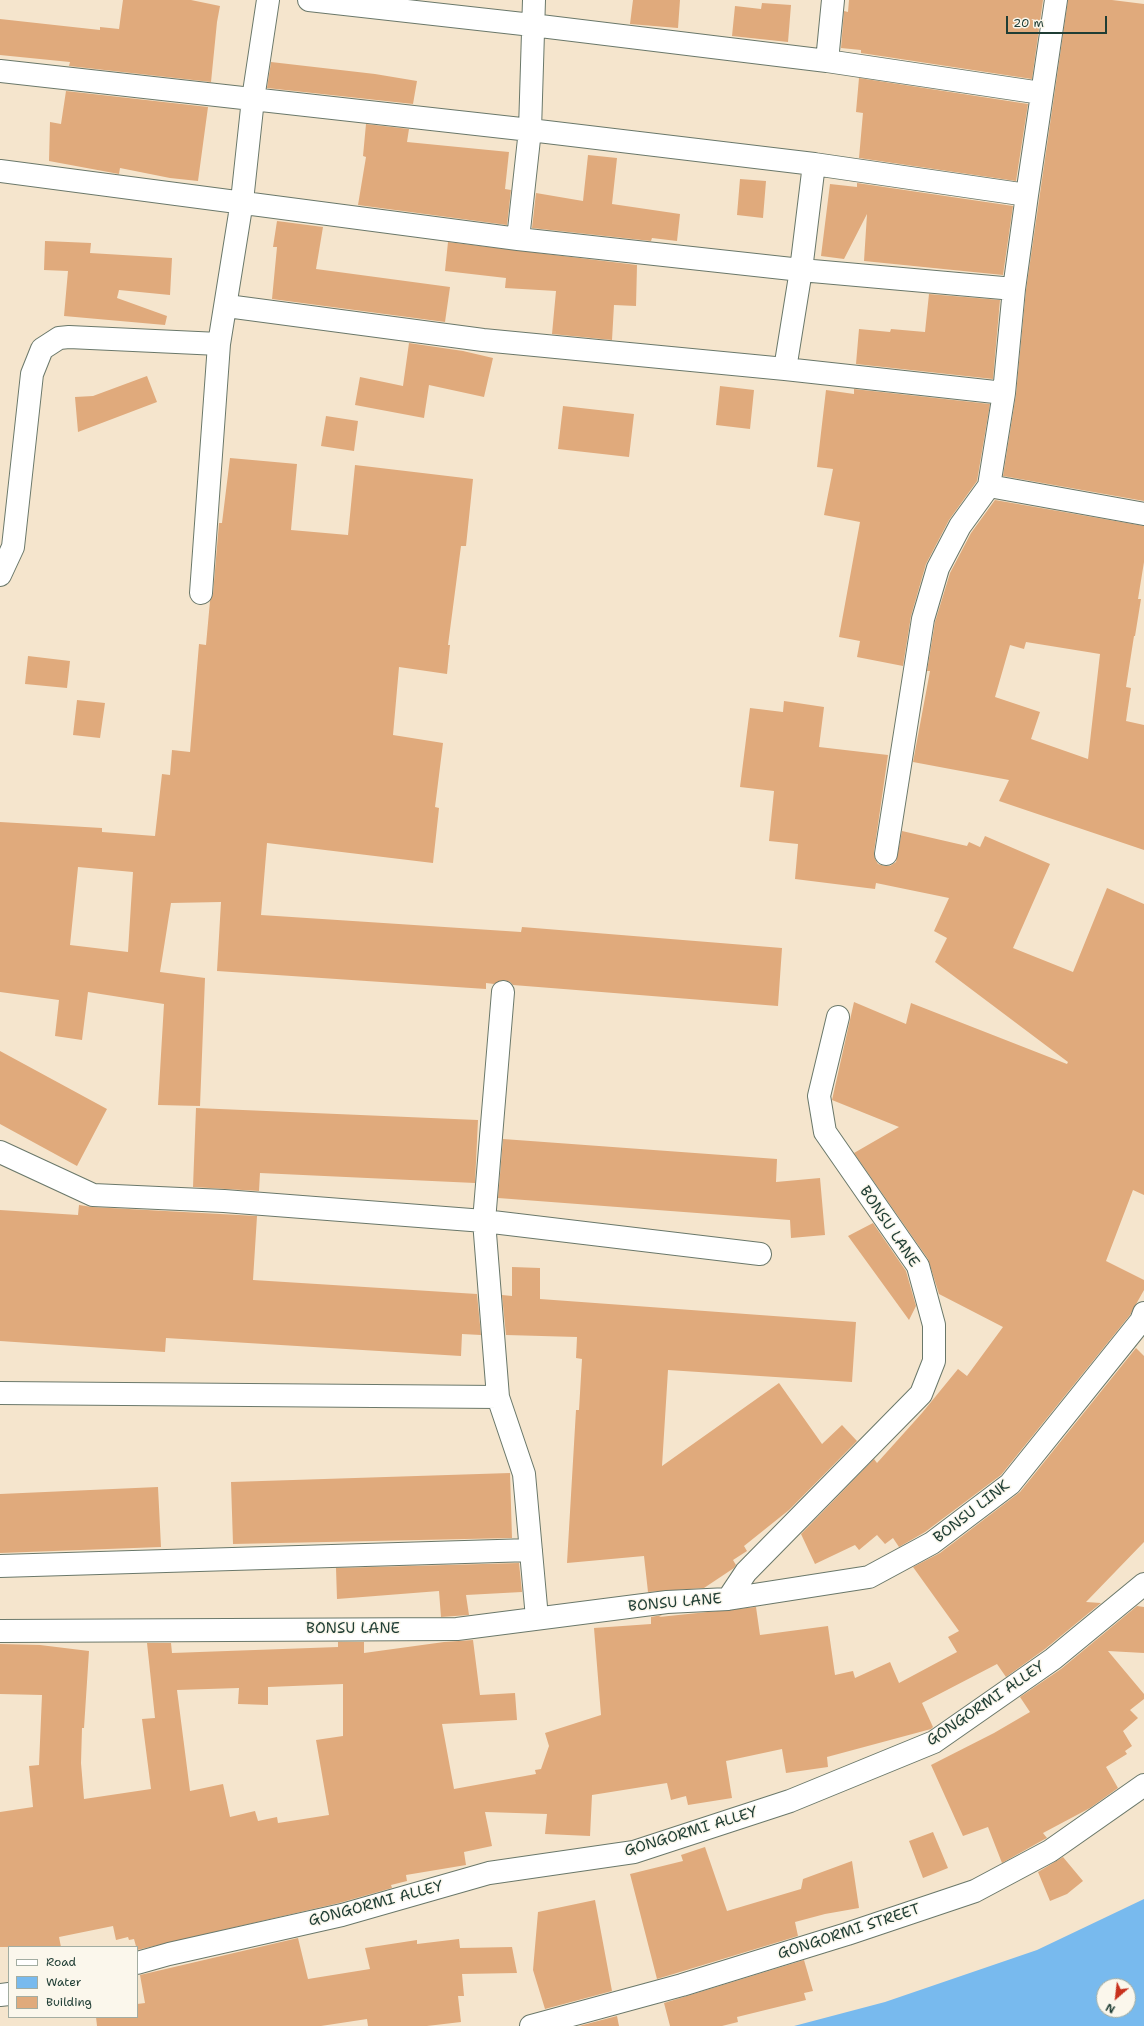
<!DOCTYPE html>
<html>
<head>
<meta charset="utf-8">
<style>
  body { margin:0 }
  #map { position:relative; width:1144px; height:2026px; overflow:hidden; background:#f5e5cd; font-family:"Shantell Sans",sans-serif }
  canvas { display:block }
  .legend { position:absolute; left:8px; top:1946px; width:130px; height:72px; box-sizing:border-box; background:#fbf7ec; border:1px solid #a3ada2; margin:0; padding:5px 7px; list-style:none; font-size:12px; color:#1f3d34 }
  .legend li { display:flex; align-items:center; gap:8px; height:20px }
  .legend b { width:20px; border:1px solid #a3ada2 }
  .north { position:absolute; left:1096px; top:1978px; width:40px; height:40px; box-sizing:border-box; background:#fbf7ec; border:1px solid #a3ada2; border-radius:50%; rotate:208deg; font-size:11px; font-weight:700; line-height:16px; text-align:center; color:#1f3d34 }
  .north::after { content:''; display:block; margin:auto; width:14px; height:18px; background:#c8321e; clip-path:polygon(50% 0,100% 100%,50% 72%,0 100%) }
  .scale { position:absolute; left:1006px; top:16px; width:101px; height:18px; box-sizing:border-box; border:2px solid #1f3d34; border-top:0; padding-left:5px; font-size:12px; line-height:14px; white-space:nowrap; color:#1f3d34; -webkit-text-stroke:3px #fbf7ec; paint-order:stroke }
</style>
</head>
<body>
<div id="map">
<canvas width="1144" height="2026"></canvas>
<ul class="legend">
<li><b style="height:5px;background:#fff"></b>Road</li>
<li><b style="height:11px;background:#78baee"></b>Water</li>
<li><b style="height:11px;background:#e0aa7c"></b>Building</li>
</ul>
<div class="north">N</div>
<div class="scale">20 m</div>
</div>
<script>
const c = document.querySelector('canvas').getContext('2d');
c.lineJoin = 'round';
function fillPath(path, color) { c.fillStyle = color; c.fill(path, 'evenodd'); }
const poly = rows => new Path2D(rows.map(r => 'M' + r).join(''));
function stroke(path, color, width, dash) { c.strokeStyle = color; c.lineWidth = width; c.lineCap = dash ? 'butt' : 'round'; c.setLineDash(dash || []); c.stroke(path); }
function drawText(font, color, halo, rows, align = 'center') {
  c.font = font + ' "Shantell Sans",sans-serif'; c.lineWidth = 3; c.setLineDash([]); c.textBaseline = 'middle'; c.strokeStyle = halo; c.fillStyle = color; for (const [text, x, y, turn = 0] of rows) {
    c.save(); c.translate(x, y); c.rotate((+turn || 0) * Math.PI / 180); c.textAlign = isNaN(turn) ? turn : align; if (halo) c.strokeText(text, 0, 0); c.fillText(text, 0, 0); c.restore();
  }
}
const water = poly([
  [1144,1899,1144,2026,794,2026,885,2002,1037,1950],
  [1104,1986,1128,1986,1128,2010,1104,2010]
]);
const building = poly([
  [123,0,191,0,220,6,217,22,211,82,69,66,70,62,0,55,0,19,100,30,100,27,119,29],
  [633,0,680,0,678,28,630,24],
  [849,0,1043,0,1032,79,861,53,861,50,841,48,844,11,848,12],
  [1068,0,1112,0,1144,4,1144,501,1003,476,1016,394,1026,290],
  [762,3,791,5,788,42,732,36,735,6,761,9],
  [271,62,375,74,417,81,413,104,267,88],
  [859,78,1028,104,1016,181,859,158,863,113,856,112],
  [66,91,208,107,198,181,170,178,120,168,119,174,49,161,50,122,61,124],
  [366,124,409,129,407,142,509,152,505,189,511,190,507,225,358,205,366,157,363,156],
  [588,155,617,158,612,204,680,214,677,241,652,238,651,241,532,228,536,193,583,201],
  [740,179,766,181,763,218,737,215],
  [857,183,1013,206,1003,275,864,261,867,214,844,259,821,256,830,184,857,187],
  [277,221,323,227,316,269,450,287,445,322,272,299,277,247,273,247],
  [45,241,91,243,90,253,172,258,170,295,119,290,117,298,167,316,165,325,64,316,68,271,44,270],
  [448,242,637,265,636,306,614,305,612,340,552,334,556,291,505,288,506,278,445,271],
  [929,294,1000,300,993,379,856,364,859,329,890,332,891,329,925,332],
  [409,343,463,351,493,358,484,397,429,385,424,418,355,405,360,377,403,386],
  [147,376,157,402,78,432,75,397,93,396],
  [720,386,754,390,750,429,716,425],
  [854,389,990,404,977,481,949,520,926,564,911,616,903,666,857,657,860,641,839,637,860,522,824,515,833,469,817,467,826,390,854,394],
  [563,406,634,414,629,457,558,449],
  [326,416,358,421,354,451,321,446],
  [230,458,297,464,291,530,348,535,355,465,473,479,466,546,461,546,448,645,450,645,447,674,399,667,393,735,443,743,435,807,439,808,433,863,267,843,261,915,521,932,522,927,782,948,778,1006,513,985,510,982,504,980,494,984,486,983,486,989,217,971,221,902,171,903,160,972,205,978,200,1106,158,1105,164,1004,88,992,82,1040,55,1036,59,1000,0,992,0,822,102,828,102,832,155,836,162,774,170,775,172,750,190,752,199,644,206,645,210,601,213,594,219,523,222,523],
  [78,867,133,872,128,952,70,945],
  [995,500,1144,526,1144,562,1138,599,1141,599,1135,636,1134,636,1126,687,1131,688,1126,721,1144,725,1144,850,999,801,1009,780,913,762,930,671,927,671,935,622,950,573,971,533],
  [1026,642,1100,654,1088,759,1031,739,1040,712,995,697,1010,645,1024,649],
  [28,656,70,661,67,688,25,684],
  [77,700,105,703,100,738,73,735],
  [784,701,824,707,819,747,888,755,874,852,875,859,878,864,884,866,890,866,896,862,902,831,967,846,969,842,980,847,985,836,1050,864,1013,948,1073,972,1107,888,1144,904,1144,1195,1133,1190,1106,1261,1144,1280,1144,1290,1130,1315,1001,1475,925,1532,899,1547,893,1538,885,1544,877,1535,859,1550,855,1545,815,1564,801,1534,874,1459,877,1463,922,1413,958,1369,967,1376,1003,1327,939,1294,928,1259,854,1153,899,1127,832,1100,854,1002,906,1024,911,1003,1067,1064,1068,1062,935,962,947,938,934,931,949,898,876,883,875,889,795,879,798,844,769,841,774,791,740,787,750,708,783,712],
  [0,1051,107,1109,77,1166,0,1124],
  [196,1108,478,1120,475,1183,260,1173,259,1191,193,1187],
  [503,1139,777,1159,776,1182,820,1178,825,1235,791,1238,790,1220,498,1198],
  [79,1205,92,1207,257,1216,253,1280,477,1294,481,1335,462,1334,461,1356,166,1338,165,1352,0,1341,0,1210,78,1215],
  [873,1223,906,1271,916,1306,909,1320,848,1236],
  [512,1267,540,1268,540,1299,856,1322,852,1382,668,1370,662,1466,779,1383,822,1444,842,1425,857,1441,789,1510,744,1546,747,1551,733,1560,736,1565,734,1568,704,1588,648,1592,644,1556,567,1563,576,1410,579,1410,582,1359,576,1358,577,1337,506,1335,502,1295,512,1296],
  [1136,1348,1144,1356,1144,1542,1086,1602,1101,1603,1045,1649,1006,1677,997,1664,922,1703,933,1727,931,1729,827,1757,828,1767,786,1773,782,1749,726,1761,732,1798,688,1805,686,1796,671,1800,667,1783,592,1795,590,1836,545,1834,547,1814,485,1812,492,1846,464,1852,466,1865,406,1875,407,1881,391,1885,392,1888,339,1903,137,1950,134,1939,129,1940,128,1937,116,1940,113,1926,59,1937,61,1947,0,1947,0,1812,33,1807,29,1766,39,1765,42,1695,0,1694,0,1644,40,1645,89,1651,84,1728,82,1728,81,1763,84,1799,151,1789,142,1719,155,1718,147,1643,171,1643,172,1653,338,1647,338,1642,364,1642,364,1653,444,1642,473,1640,480,1695,515,1693,517,1720,442,1724,454,1789,536,1774,535,1770,541,1769,549,1746,545,1733,601,1715,594,1628,651,1624,651,1617,662,1615,659,1617,756,1607,760,1635,828,1626,835,1675,853,1671,855,1678,890,1662,899,1683,957,1652,948,1637,959,1631,913,1567,940,1553,1020,1492],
  [343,1684,343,1736,316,1740,329,1815,278,1823,277,1817,258,1821,255,1811,230,1817,223,1784,190,1791,177,1690,239,1688,238,1704,268,1705,268,1687],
  [510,1473,512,1538,233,1544,231,1482],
  [158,1487,161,1547,0,1553,0,1494],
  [519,1563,522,1592,466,1595,469,1615,441,1617,439,1591,337,1599,336,1568],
  [1137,1606,1144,1607,1144,1653,1108,1651,1144,1694,1144,1699,1130,1710,1138,1718,1123,1731,1132,1746,1125,1751,1127,1754,1106,1767,1118,1788,1090,1808,1043,1833,1047,1838,1043,1840,1002,1863,988,1827,963,1836,931,1765,994,1733,1030,1712,1020,1697,1061,1669],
  [933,1832,948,1868,923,1878,909,1841],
  [705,1847,727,1911,801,1889,803,1879,852,1861,859,1908,825,1914,795,1922,798,1936,657,1979,630,1874,683,1861,681,1855],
  [1063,1857,1083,1881,1067,1894,1050,1901,1038,1872],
  [595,1900,612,1991,545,2009,533,1970,538,1912],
  [298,1938,308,1979,370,1969,365,1948,417,1940,417,1944,459,1939,460,1948,512,1947,517,1973,462,1974,464,1996,458,1996,461,2022,427,2026,368,2026,367,2019,321,2026,97,2026,96,2017,137,2017,137,2004,145,2003,140,1975],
  [804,1960,813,1991,804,1993,806,2000,737,2017,738,2022,722,2026,670,2026,664,2003],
  [617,2016,619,2026,579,2026]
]);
const minor = poly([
  [309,0,532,25,827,61,1041,93],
  [827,61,833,0],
  [0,71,530,130,814,164,1027,195],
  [0,171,518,239,801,270,1014,289],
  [518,239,530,130,534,0],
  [227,306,483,340,785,369,1004,393],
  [785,369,801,270,814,164],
  [989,486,1144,514],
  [0,575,13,547,32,374,42,349,59,338,69,337,219,344],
  [201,593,219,344,242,201,253,99,268,0],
  [886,854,923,619,938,568,960,526,989,486,1004,393,1014,289,1027,195,1056,0],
  [503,992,484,1221,760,1254],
  [0,1152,93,1195,224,1201,484,1221,498,1397,524,1474,537,1618],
  [0,1393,498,1397],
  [0,1566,531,1550],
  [728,1599,746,1572,921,1394,934,1361,934,1325,918,1266,825,1132,819,1096,838,1017],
  [0,1631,457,1629,667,1602,728,1599,869,1577,932,1543,1010,1484,1141,1321,1144,1313],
  [137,1963,169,1954,342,1915,489,1873,634,1852,790,1801,934,1742,1053,1659,1144,1584],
  [0,1995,9,1994],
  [531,2026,682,1985,847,1934,975,1891,1050,1851,1144,1785]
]);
const streetNames = [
  ["BONSU LANE",889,1227,56],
  ["BONSU LINK",972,1512,-38],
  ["BONSU LANE",675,1603,-5],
  ["BONSU LANE",353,1629],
  ["GONGORMI ALLEY",986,1704,-34],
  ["GONGORMI ALLEY",691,1832,-17],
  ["GONGORMI ALLEY",376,1904,-15],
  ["GONGORMI STREET",849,1932,-18]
];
fillPath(water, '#78baee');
fillPath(building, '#e0aa7c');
stroke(minor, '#6a786a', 24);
stroke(minor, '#fff', 22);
drawText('15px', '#1f3d34', '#fbf7ec', streetNames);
</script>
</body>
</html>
